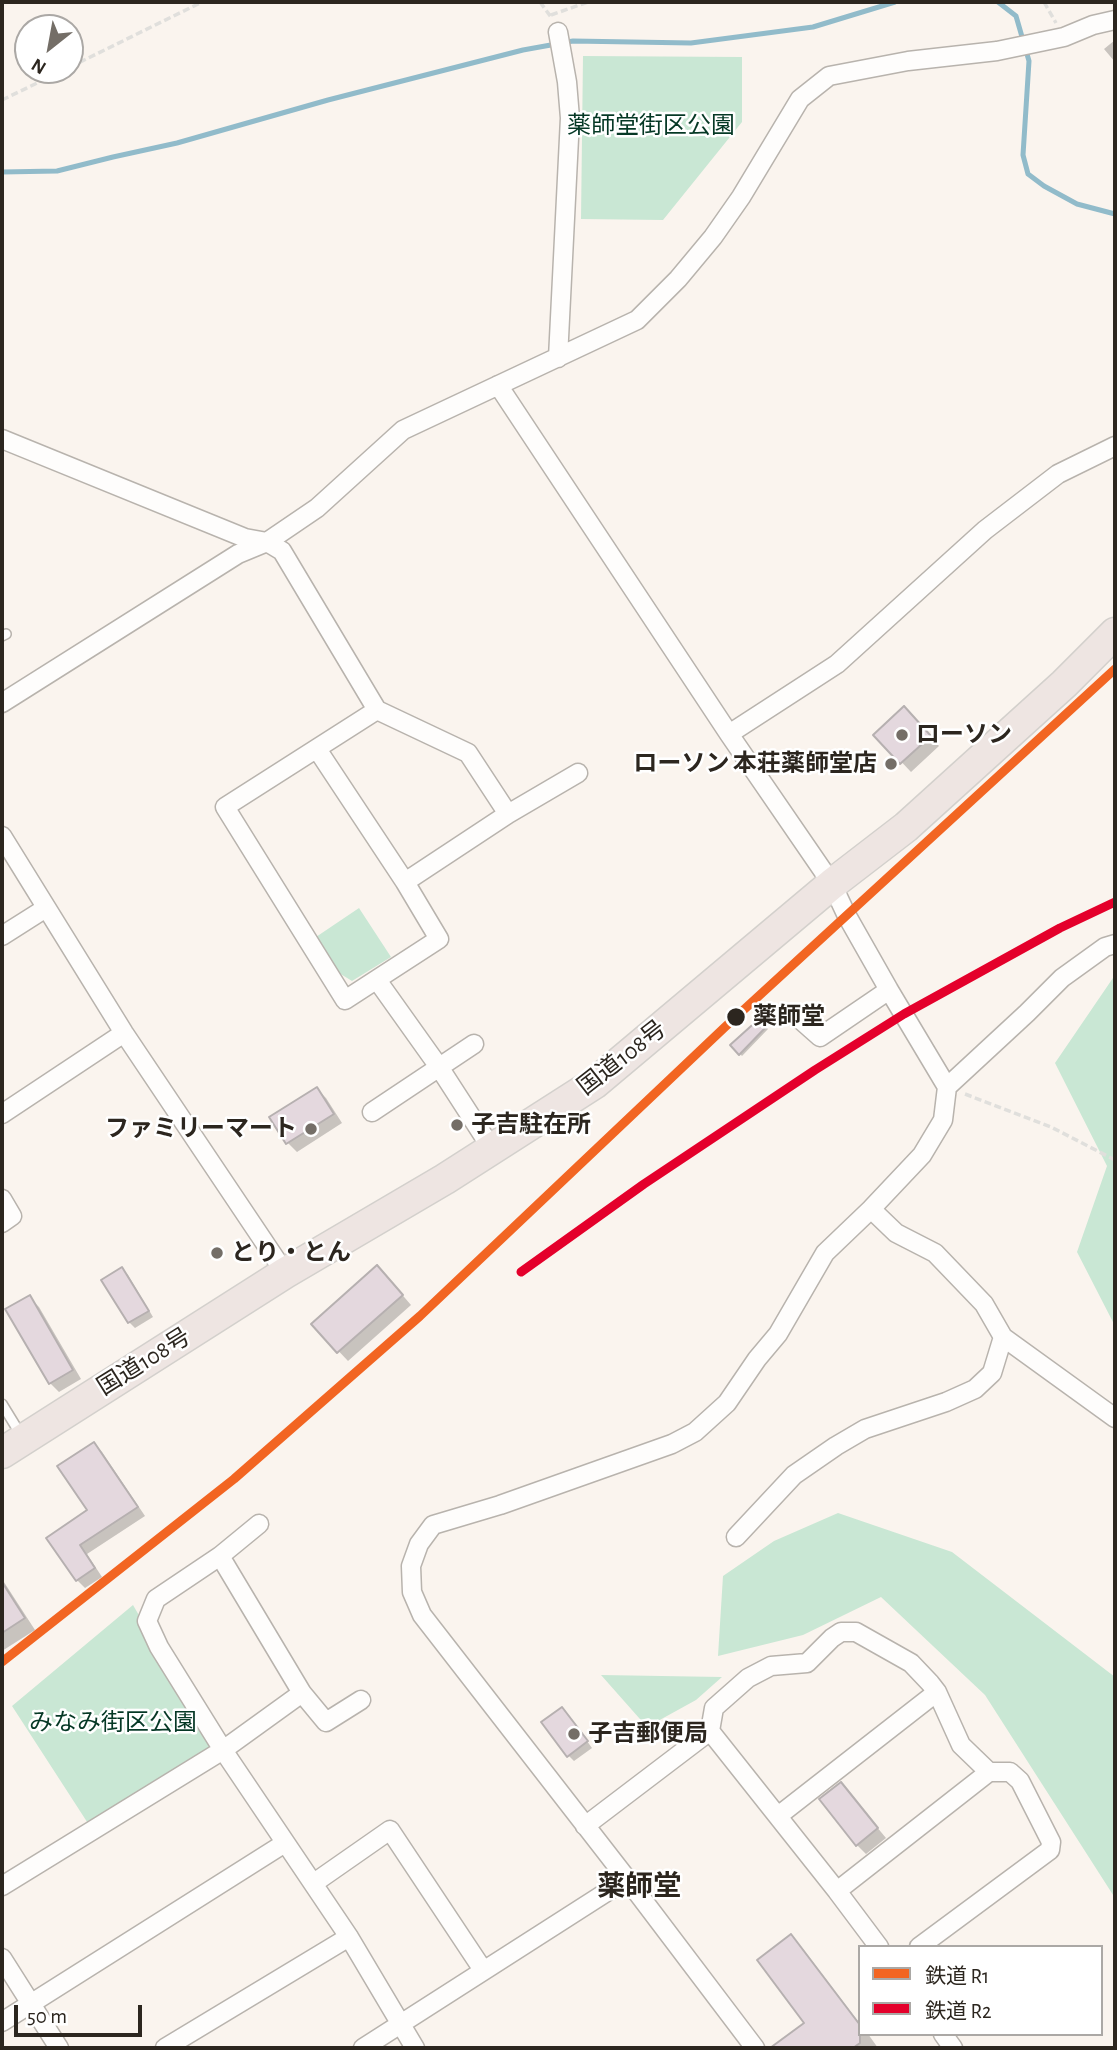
<!DOCTYPE html>
<html>
<head>
<meta charset="utf-8">
<style>
  body { margin:0 }
  #map { position:relative; width:1117px; height:2050px; overflow:hidden; background:#faf4ee; font-family:"Alegreya Sans","Noto Sans JP",sans-serif }
  canvas { display:block }
  .frame { position:absolute; inset:0; border:4px solid #2c261f; pointer-events:none }
  .legend { position:absolute; left:858px; top:1945px; width:245px; height:91px; box-sizing:border-box; background:#fff; border:2px solid #aba8a5; margin:0; padding:9px 12px; list-style:none; font-size:21px; color:#2c261f }
  .legend li { display:flex; align-items:center; gap:14px; height:35px }
  .legend b { width:35px; border:2px solid #aba8a5 }
  .north { position:absolute; left:14px; top:14px; width:70px; height:70px; box-sizing:border-box; background:#fff; border:2px solid #aba8a5; border-radius:50%; rotate:211deg; font-size:19px; font-weight:700; line-height:28px; text-align:center; color:#2c261f }
  .north::after { content:''; display:block; margin:auto; width:24px; height:32px; background:#746e67; clip-path:polygon(50% 0,100% 100%,50% 72%,0 100%) }
  .scale { position:absolute; left:14px; top:2005px; width:128px; height:32px; box-sizing:border-box; border:4px solid #2c261f; border-top:0; padding-left:9px; font-size:21px; line-height:24px; white-space:nowrap; color:#2c261f; -webkit-text-stroke:5px #fff; paint-order:stroke }
</style>
</head>
<body>
<div id="map">
<canvas width="1117" height="2050"></canvas>
<div class="frame"></div>
<ul class="legend">
<li><b style="height:9px;background:#f26522"></b>鉄道 R1</li>
<li><b style="height:9px;background:#e4002b"></b>鉄道 R2</li>
</ul>
<div class="north">N</div>
<div class="scale">50 m</div>
</div>
<script>
const c = document.querySelector('canvas').getContext('2d');
c.lineJoin = 'round';
function fillPath(path, color) { c.fillStyle = color; c.fill(path, 'evenodd'); }
const poly = rows => new Path2D(rows.map(r => 'M' + r).join(''));
function stroke(path, color, width, dash) { c.strokeStyle = color; c.lineWidth = width; c.lineCap = dash ? 'butt' : 'round'; c.setLineDash(dash || []); c.stroke(path); }
function drawText(font, color, halo, rows, align = 'center') {
  c.font = font + ' "Alegreya Sans","Noto Sans JP",sans-serif'; c.lineWidth = 5; c.setLineDash([]); c.textBaseline = 'middle'; c.strokeStyle = halo; c.fillStyle = color; for (const [text, x, y, turn = 0] of rows) {
    c.save(); c.translate(x, y); c.rotate((+turn || 0) * Math.PI / 180); c.textAlign = isNaN(turn) ? turn : align; if (halo) c.strokeText(text, 0, 0); c.fillText(text, 0, 0); c.restore();
  }
}
const green = poly([
  [583,56,742,57,742,122,663,220,581,219],
  [359,908,391,957,352,981,339,973,316,937],
  [1115,975,1115,1326,1077,1252,1107,1166,1055,1063],
  [838,1513,952,1552,1115,1677,1115,1898,985,1695,881,1597,803,1635,718,1656,723,1576,774,1541],
  [133,1605,216,1748,91,1828,12,1706],
  [601,1675,722,1677,696,1700,647,1727]
]);
const shadow = poly([
  [1115,40,1115,62,1104,49],
  [913,718,939,746,911,772,876,735],
  [760,1021,768,1029,742,1056,732,1045],
  [317,1089,326,1098,342,1123,297,1152,287,1142],
  [122,1269,128,1275,153,1317,135,1328,129,1322,104,1280],
  [386,1276,411,1305,348,1361,313,1324],
  [29,1297,39,1307,81,1379,59,1392,50,1383],
  [94,1444,102,1452,145,1516,87,1554,102,1577,85,1588,77,1580,49,1538,89,1511],
  [2,1579,35,1630,2,1651],
  [568,1715,592,1748,574,1761,568,1755],
  [841,1784,886,1838,866,1854,857,1845],
  [791,1936,803,1949,860,2024,860,2034,868,2034,878,2048,786,2048,781,2042,807,2023]
]);
const stream = poly([
  [998,2,1016,16,1029,61,1023,155,1028,174,1044,186,1077,204,1115,214],
  [2,172,57,171,113,157,177,143,328,100,523,50,573,41,691,43,813,27,895,2]
]);
const building = poly([
  [904,706,931,736,900,764,873,735,904,706],
  [760,1018,767,1026,739,1055,730,1045,760,1018],
  [317,1087,334,1114,286,1144,269,1117,317,1087],
  [377,1265,403,1295,337,1353,311,1324,377,1265],
  [122,1267,149,1311,128,1323,101,1280,122,1267],
  [30,1295,73,1370,49,1384,5,1309,30,1295],
  [94,1442,138,1507,80,1545,95,1568,76,1581,46,1538,87,1510,57,1466,94,1442],
  [2,1582,25,1618,2,1633,2,1582],
  [562,1707,588,1741,567,1757,541,1722,562,1707],
  [841,1782,878,1828,856,1846,819,1799,841,1782],
  [791,1934,860,2025,860,2043,853,2048,770,2048,804,2023,757,1960,791,1934]
]);
const path = poly([
  [540,2,551,17],
  [1044,2,1056,23],
  [551,15,588,2],
  [70,67,202,2],
  [2,100,64,70],
  [965,1094,1051,1127,1115,1160]
]);
const service = poly([
  [2,636,6,634],
  [2,1404,21,1435]
]);
const minor = poly([
  [558,358,570,118,567,82,558,32],
  [498,385,729,734,832,884,847,916,889,990,947,1087,943,1120,922,1155,871,1209,825,1253,778,1334,757,1359,727,1403,695,1432,672,1444,500,1505,433,1525,419,1544,411,1566,412,1592,422,1615,627,1879,755,2048],
  [2,439,245,538,267,542,282,551,377,710,468,753,508,814],
  [2,703,238,554,267,542,317,508,403,430,637,320,678,279,713,237,741,197,800,99,829,76,908,61,997,51,1064,37,1093,25,1115,20],
  [729,734,837,664,985,530,1058,474,1115,446],
  [317,749,405,882,439,939,345,1000,225,807,377,710],
  [2,836,124,1033,285,1273],
  [405,882,508,814,578,773],
  [2,936,46,908],
  [377,980,439,1067,492,1149],
  [794,1014,820,1037,889,990],
  [947,1087,1027,1013,1062,978,1105,947,1115,944],
  [372,1112,474,1044],
  [2,1114,124,1033],
  [2,1199,12,1216,2,1223],
  [871,1209,896,1233,935,1253,984,1304,1003,1337,1115,1418],
  [736,1537,794,1475,836,1446,865,1429,946,1402,975,1389,992,1373,1003,1337],
  [220,1556,259,1524],
  [302,1693,326,1722,361,1700],
  [710,1731,714,1708,748,1678,771,1666,807,1663,832,1638,841,1632,856,1632,911,1663,930,1683,937,1692,961,1745,989,1772],
  [778,1816,937,1692],
  [585,1826,710,1731,837,1891,879,1947],
  [314,1883,390,1830,483,1970],
  [2,1886,223,1750,302,1693,220,1556,156,1599,147,1621,159,1647,223,1750,349,1937,415,2048],
  [837,1891,989,1772,1010,1772,1020,1781,1051,1842,1050,1850,919,1947],
  [2,1958,59,2048],
  [2,2022,285,1843],
  [943,2034,953,2048],
  [165,2048,349,1937],
  [363,2048,627,1879]
]);
const trunk = poly([
  [2,1453,285,1273,445,1179,595,1083,832,884,906,827,1064,684,1115,633]
]);
const rail1 = poly([
  [2,1662,234,1479,420,1316,725,1027,1115,669]
]);
const rail2 = poly([
  [521,1272,644,1184,815,1070,904,1014,1060,928,1115,902]
]);
const markers = [
  [902,735,7,"#746e67"],
  [891,764,7,"#746e67"],
  [736,1017,10,"#2c261f"],
  [457,1125,7,"#746e67"],
  [311,1129,7,"#746e67"],
  [217,1253,7,"#746e67"],
  [574,1734,7,"#746e67"]
];
const parkNames = [
  ["薬師堂街区公園",651,126],
  ["みなみ街区公園",113,1723]
];
const poiNames = [
  ["ローソン",916,735],
  ["ローソン 本荘薬師堂店",877,764,"right"],
  ["子吉駐在所",471,1125],
  ["ファミリーマート",297,1129,"right"],
  ["とり・とん",231,1253],
  ["子吉郵便局",588,1734]
];
const stopNames = [
  ["薬師堂",753,1017]
];
const streetNames = [
  ["国道108号",622,1058,-38],
  ["国道108号",144,1362,-32]
];
const quarterNames = [
  ["薬師堂",639,1887]
];
fillPath(green, '#c9e7d4');
fillPath(shadow, '#0003');
stroke(stream, '#91bbca', 5);
fillPath(building, '#e4d8de');
stroke(building, '#b6b0b0', 2);
stroke(service, '#b8b3ad', 12);
stroke(minor, '#b8b3ad', 21);
stroke(trunk, '#d3d0cc', 33);
stroke(path, '#e0dfdc', 3.5, [7, 3.5]);
stroke(service, '#fefdfc', 9);
stroke(minor, '#fefdfc', 18);
stroke(trunk, '#eee5e2', 30);
stroke(rail1, '#f26522', 9);
stroke(rail2, '#e4002b', 9);
for (const [x, y, r, color] of markers) { const dot = new Path2D(); dot.arc(x, y, r, 0, 2 * Math.PI); c.fillStyle = color; c.fill(dot); stroke(dot, '#fff', 2.5); }
drawText('24px', '#053825', '#fff', parkNames);
drawText('bold 24px', '#2c261f', '#fff', poiNames, 'left');
drawText('bold 24px', '#2c261f', '#fff', stopNames, 'left');
drawText('24px', '#2c261f', '#fff', streetNames);
drawText('bold 28px', '#2c261f', '#fff', quarterNames);
</script>
</body>
</html>
